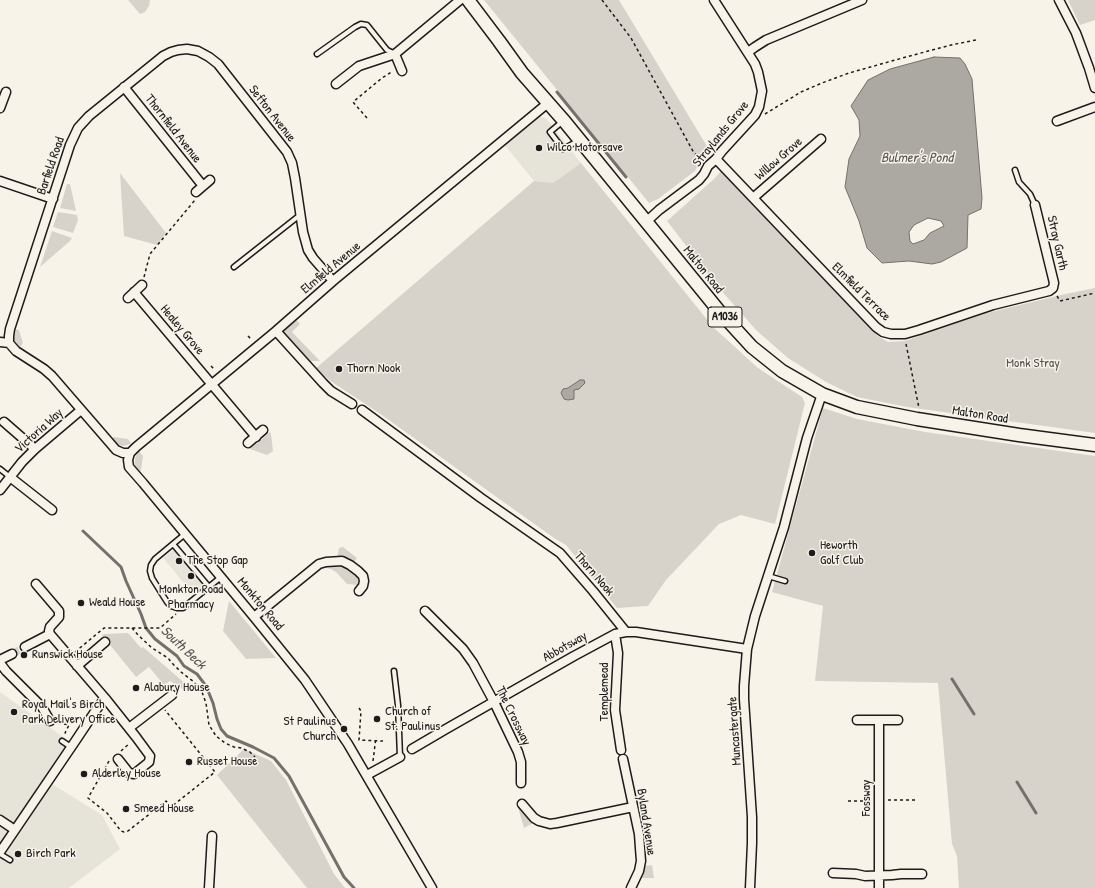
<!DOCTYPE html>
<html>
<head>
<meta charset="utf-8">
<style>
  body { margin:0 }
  canvas { display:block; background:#f7f3e8 }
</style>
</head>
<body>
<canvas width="1095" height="888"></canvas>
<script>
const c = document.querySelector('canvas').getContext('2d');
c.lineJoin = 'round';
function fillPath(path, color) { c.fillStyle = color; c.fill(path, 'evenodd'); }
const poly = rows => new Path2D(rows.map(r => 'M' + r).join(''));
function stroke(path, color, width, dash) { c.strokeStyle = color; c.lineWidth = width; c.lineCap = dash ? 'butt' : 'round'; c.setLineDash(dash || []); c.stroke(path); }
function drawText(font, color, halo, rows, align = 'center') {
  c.font = font + ' "Patrick Hand",sans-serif'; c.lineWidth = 3; c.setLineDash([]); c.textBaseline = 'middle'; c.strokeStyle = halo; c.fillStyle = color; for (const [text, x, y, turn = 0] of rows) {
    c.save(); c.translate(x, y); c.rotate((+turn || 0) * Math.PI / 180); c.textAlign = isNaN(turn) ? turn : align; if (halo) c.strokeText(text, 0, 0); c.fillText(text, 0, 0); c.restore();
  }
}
const built = poly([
  [534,116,546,118,581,163,553,183,534,181,503,143],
  [178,546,209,583,194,595,163,558],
  [0,692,77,747,52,784,102,815,120,849,69,888,0,888]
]);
const green = poly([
  [128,0,150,0,149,6,145,12,140,14],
  [484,0,619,0,708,148,695,171,658,199,649,203],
  [1068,0,1095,0,1095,20,1080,25],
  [581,163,713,327,758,368,802,397,805,403,775,524,741,515,719,524,666,580,648,606,617,608,566,545,554,538,379,413,335,384,315,369,534,181,553,183],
  [722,170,844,301,879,337,888,342,905,341,987,313,1061,295,1095,288,1095,433,907,407,857,397,826,382,788,358,757,331,719,288,667,221,714,179],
  [120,173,166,233,157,245,124,236],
  [67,184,70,184,76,211,60,208],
  [58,212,77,215,78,220,73,233,53,227],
  [52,231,72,238,70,241,40,267],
  [295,319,300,324,292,332,320,361,306,361,284,334,284,330,286,326],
  [15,329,19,330,23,343,20,347,17,345,13,340,13,335],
  [823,408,857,419,925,432,1095,456,1095,888,959,888,957,856,952,844,938,683,815,681,823,606,772,592],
  [270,432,271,434,273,451,267,455,250,449],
  [114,437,128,439,131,443,128,445,122,446,116,444,111,439],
  [139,451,143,456,141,470,139,473,135,466,135,460,136,456],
  [343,547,357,558,353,563,337,558,339,548],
  [327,564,339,564,346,566,353,570,358,577,360,583,358,585,347,584,336,572,331,569,321,567],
  [229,601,276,658,246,659,223,631],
  [128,633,141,648,143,647,187,685,184,690,170,681,164,685,149,667,136,677,102,635,104,634],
  [244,749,271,761,286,780,334,874,345,888,307,888,217,775],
  [517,804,526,816,533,823,524,828],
  [652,865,654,878,641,878,644,866]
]);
const water = poly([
  [934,57,960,58,965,64,972,79,982,198,981,209,968,215,967,248,941,262,932,264,909,261,882,263,867,248,859,221,845,187,849,159,860,136,859,120,851,106,868,80,890,69,934,57],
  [928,218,941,221,944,226,930,233,924,240,913,244,910,241,909,232,914,225,928,218],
  [580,380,584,380,585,383,579,389,574,390,574,399,568,400,564,399,561,393,563,389,568,388,580,380]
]);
const stream = poly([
  [557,92,626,177],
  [83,531,121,567,126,581,141,614,146,628,155,639,177,656,184,666,197,674,206,686,213,703,217,719,221,729,227,736,253,747,274,758,289,776,344,877,354,888],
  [952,679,974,714],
  [1017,782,1036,813]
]);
const streetTunnel = poly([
  [12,654,25,647]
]);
const path = poly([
  [602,0,631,38,694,153,703,159],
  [765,114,801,92,822,83,849,73,906,57,951,45,976,40],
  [367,118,353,102,382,78,393,71],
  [144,277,150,254,195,200],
  [1057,296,1060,301,1095,293],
  [248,336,252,340],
  [906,344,919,408],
  [211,366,215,370],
  [132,628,138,635,152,648,168,658,172,663,181,672,194,682,202,692,206,703,209,725,216,736,225,743,234,747,241,748,250,752,255,757],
  [75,652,104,628,160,628,176,614],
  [359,708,361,711,359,740,383,741],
  [58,723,69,725,65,733,68,735],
  [121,751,130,743],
  [109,761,88,798,107,813,121,831,124,832,128,831,166,801,171,807,215,772,165,710],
  [373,761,376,737],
  [888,800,918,800],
  [848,801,870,801]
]);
const lane = poly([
  [317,54,355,27,361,24,367,25,387,50,395,54],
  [563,121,550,132,563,149,578,141],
  [1015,170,1019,182,1030,194,1035,205],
  [234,267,300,215],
  [0,469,10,477],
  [185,534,155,559,151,565,150,571,152,578,167,602,171,606,177,608,183,608,221,577],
  [173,544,209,587],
  [768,576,785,581],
  [394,671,398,705,400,757],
  [62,741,71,747],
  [0,854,10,860]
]);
const street = poly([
  [1059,0,1076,33,1089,68,1095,88],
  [748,52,755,47,766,40,862,0],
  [395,54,460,0],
  [336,84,359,66,395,54,402,71],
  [124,87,203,186],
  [0,108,6,92],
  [1057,121,1095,107],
  [716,159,876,327,883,332,891,334,905,334,919,330,993,305,1049,291,1053,288,1054,283,1035,205],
  [0,181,53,199],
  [196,192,210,180],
  [753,198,821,139],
  [646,222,659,210,699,180,704,174,708,166,716,159,722,151,755,115,759,107,762,91,758,72,755,64,714,0],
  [134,292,256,437],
  [128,298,142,285],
  [276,331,323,383,331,391,352,404],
  [0,342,9,343],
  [9,343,9,336,10,329,70,145,78,128,89,116,163,56,171,52,178,50,187,49,198,51,209,57,218,64,287,152,292,163,295,178,303,232,308,250,313,258,333,281],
  [9,343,16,351,44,369,52,376,110,443,116,450,123,453,130,453],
  [362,410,481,498,560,553,593,591,626,632],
  [4,422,35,449],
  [248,443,263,430],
  [10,477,52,510],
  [0,490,22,462,35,449,81,410],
  [36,584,59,611,59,617,50,627,49,631,50,634,105,698,136,737,150,756,149,762,134,774,129,773,118,759],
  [425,611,463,649,473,663,494,702,518,752,521,762,521,783],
  [254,617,319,564,326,562,342,561,350,565,358,571,363,576,364,581,363,586,359,591],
  [615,634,618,653,615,710,621,750],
  [25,647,50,634],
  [0,660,12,654],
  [0,663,6,671,42,707,50,721],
  [77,666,105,642],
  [857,720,898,720],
  [129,728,172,695],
  [412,749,446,729,574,656,615,634,626,632,636,632,747,649],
  [623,759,639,834,640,848,641,861,639,871,631,888],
  [367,775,400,757],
  [522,804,534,818,539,821,550,824,557,823,633,807],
  [0,820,15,830],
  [0,852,76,740,96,710,105,698],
  [833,873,856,874,865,876,892,875,901,874,922,874],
  [209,888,212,836],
  [432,888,348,744,305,680,254,617,143,483,129,467,128,460,130,453,136,447,276,331,333,281,548,103],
  [750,888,752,843,752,817,744,699,744,686,747,649,755,616,784,527,807,438,822,394],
  [879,888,879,720]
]);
const primary = poly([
  [468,0,499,41,522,73,565,122,719,311,752,347,782,371,822,394,857,407,917,419,1019,435,1095,445]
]);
const markers = [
  [539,148,4,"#1c1c1c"],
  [339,369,4,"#1c1c1c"],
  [812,553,4,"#1c1c1c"],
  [179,561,4,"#1c1c1c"],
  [191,576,4,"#1c1c1c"],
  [81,603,4,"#1c1c1c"],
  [24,655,4,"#1c1c1c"],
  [136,688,4,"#1c1c1c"],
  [14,712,4,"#1c1c1c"],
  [377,719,4,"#1c1c1c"],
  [344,729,4,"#1c1c1c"],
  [189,762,4,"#1c1c1c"],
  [84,774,4,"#1c1c1c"],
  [126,809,4,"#1c1c1c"],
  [18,854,4,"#1c1c1c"]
];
const shields = [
  [725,317,34]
];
const shieldNames = [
  ["A1036",725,317]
];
const streetNames = [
  ["Sefton Avenue",272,114,52],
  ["Thornfield Avenue",173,129,52],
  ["Straylands Grove",721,134,-51],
  ["Willow Grove",779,159,-41],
  ["Barfield Road",51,166,-71],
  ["Stray Garth",1057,243,77],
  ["Elmfield Avenue",331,268,-40],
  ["Malton Road",703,270,51],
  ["Elmfield Terrace",861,292,45],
  ["Healey Grove",182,330,50],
  ["Malton Road",980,415,9],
  ["Victoria Way",39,431,-42],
  ["Thorn Nook",594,574,49],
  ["Monkton Road",260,604,50],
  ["Abbotsway",565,647,-30],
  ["Templemead",605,692,-90],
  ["The Crossway",513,716,64],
  ["Muncastergate",735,731,-94],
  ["Fossway",867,798,-90],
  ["Byland Avenue",646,822,81]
];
const poiNames = [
  ["Wilco Motorsave",547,148],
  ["Thorn Nook",347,369],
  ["Heworth",820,546],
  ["Golf Club",820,561],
  ["The Stop Gap",187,561],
  ["Monkton Road",191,590,"center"],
  ["Pharmacy",191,605,"center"],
  ["Weald House",89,603],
  ["Runswick House",32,655],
  ["Alabury House",144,688],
  ["Royal Mail's Birch",22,705],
  ["Park Delivery Office",22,720],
  ["Church of",385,712],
  ["St. Paulinus",385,727],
  ["St Paulinus",336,722,"right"],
  ["Church",336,737,"right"],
  ["Russet House",197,762],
  ["Alderley House",92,774],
  ["Smeed House",134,809],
  ["Birch Park",26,854]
];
const parkNames = [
  ["Monk Stray",1033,364]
];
const waterNames = [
  ["Bulmer's Pond",917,158],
  ["South Beck",183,648,43]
];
fillPath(built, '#e6e3d9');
fillPath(green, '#d7d3cb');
fillPath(water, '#aca9a2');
stroke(water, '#72716c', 1);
stroke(stream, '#72716c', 3);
stroke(streetTunnel, '#d6d3c9', 8, [8, 4]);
stroke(lane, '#1c1c1c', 7);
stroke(street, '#1c1c1c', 11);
stroke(primary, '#1c1c1c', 15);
stroke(path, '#1c1c1c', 1.5, [3, 3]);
stroke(lane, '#f7f3e8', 4);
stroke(street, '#f7f3e8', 8);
stroke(primary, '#f7f3e8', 12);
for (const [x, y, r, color] of markers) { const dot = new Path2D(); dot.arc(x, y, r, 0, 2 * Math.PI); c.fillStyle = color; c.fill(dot); stroke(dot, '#f7f3e8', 1.5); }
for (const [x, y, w] of shields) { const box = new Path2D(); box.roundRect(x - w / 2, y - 10, w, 20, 3); c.fillStyle = '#f7f3e8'; c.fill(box); stroke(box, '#1c1c1c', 1); }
drawText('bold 12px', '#1c1c1c', null, shieldNames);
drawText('13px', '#1c1c1c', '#f7f3e8', streetNames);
drawText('13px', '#1c1c1c', '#f7f3e8', poiNames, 'left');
drawText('13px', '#545351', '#f7f3e8', parkNames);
drawText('italic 14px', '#565452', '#f7f3e8', waterNames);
</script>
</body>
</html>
